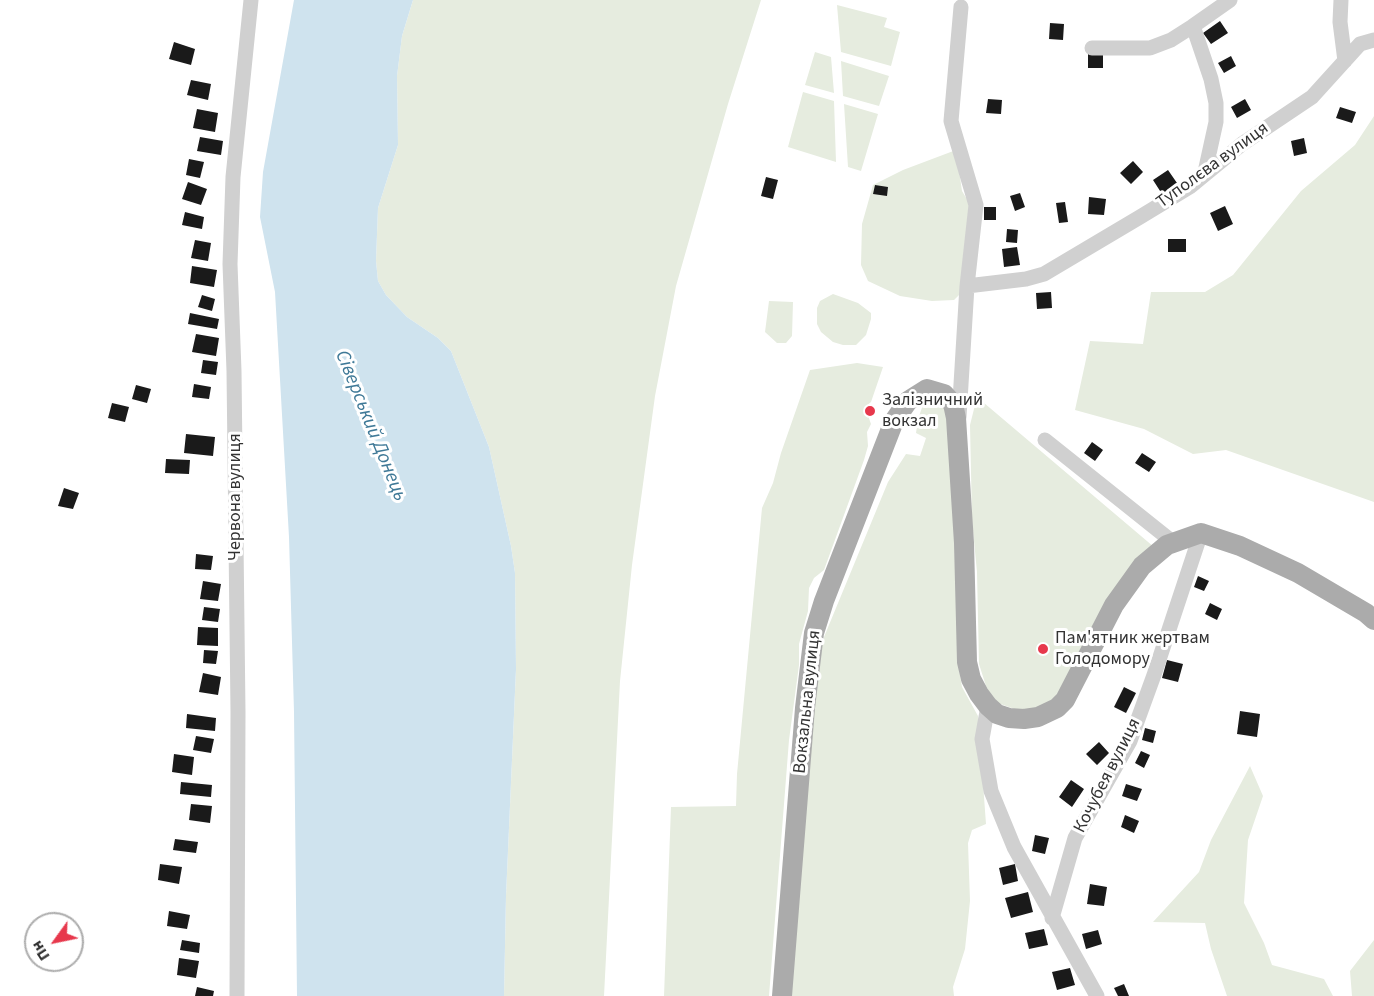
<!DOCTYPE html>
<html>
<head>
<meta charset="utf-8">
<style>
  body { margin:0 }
  #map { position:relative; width:1374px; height:996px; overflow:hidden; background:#fff; font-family:"Source Sans 3",sans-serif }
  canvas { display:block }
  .north { position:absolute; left:24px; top:912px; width:60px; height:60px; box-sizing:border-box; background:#fff; border:2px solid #adadad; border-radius:50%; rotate:237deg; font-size:16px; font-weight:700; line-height:24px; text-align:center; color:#333 }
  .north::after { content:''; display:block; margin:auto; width:21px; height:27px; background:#e7384c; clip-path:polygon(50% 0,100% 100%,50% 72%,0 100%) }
</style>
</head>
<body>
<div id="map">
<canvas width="1374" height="996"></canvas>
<div class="north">Пн</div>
</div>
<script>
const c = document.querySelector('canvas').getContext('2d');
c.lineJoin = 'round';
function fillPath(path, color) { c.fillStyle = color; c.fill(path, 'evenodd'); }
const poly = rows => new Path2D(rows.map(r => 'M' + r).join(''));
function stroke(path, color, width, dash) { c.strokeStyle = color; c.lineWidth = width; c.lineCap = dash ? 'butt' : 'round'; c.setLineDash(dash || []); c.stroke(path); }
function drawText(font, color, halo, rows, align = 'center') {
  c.font = font + ' "Source Sans 3",sans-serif'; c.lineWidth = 6; c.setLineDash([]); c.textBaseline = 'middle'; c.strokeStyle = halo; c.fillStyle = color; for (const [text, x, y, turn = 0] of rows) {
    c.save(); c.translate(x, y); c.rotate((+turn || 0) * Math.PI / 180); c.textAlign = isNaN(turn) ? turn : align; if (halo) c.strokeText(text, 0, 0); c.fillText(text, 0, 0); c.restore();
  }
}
const green = poly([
  [413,0,761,0,728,104,676,286,655,396,632,565,620,681,604,996,504,996,506,896,516,669,515,573,511,546,489,447,451,351,438,338,407,317,386,295,378,281,376,261,378,208,398,145,397,76,402,36],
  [837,5,887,18,884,27,900,32,891,66,841,52],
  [815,52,831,57,834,93,805,85],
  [841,61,889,76,879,106,843,96],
  [803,92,834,101,836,162,788,147],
  [844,104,878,114,861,171,848,167],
  [1374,116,1374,502,1226,450,1193,454,1144,429,1075,410,1090,341,1143,344,1151,292,1205,292,1233,275,1301,191,1355,145],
  [956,150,962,191,971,206,960,294,954,300,932,301,900,296,868,281,861,265,862,224,873,185,903,170],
  [833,294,858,303,871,313,871,319,866,335,856,345,843,345,833,342,821,332,817,324,817,308,820,301],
  [769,301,793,302,792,336,786,343,777,343,765,332],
  [857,363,883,367,871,402,865,407,871,424,867,432,868,446,864,460,824,570,814,578,809,588,808,611,799,644,799,665,789,740,769,996,664,996,671,807,736,806,737,774,762,508,773,483,781,453,810,370],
  [977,397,1154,547,1058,696,1043,709,1020,711,995,702,986,686,979,664,977,572,972,520,970,425],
  [932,400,940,402,948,410,954,488,959,669,962,687,978,716,986,824,972,830,968,843,970,901,965,949,953,987,954,996,789,996,815,675,824,637,888,482,906,454,920,456,926,438,916,433,918,419,924,402],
  [1250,766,1263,796,1248,840,1244,903,1264,943,1272,965,1324,979,1333,996,1227,996,1211,949,1205,923,1153,922,1199,872,1211,840],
  [1374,940,1374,996,1352,996,1350,971]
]);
const water = poly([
  [294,0,413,0,402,36,397,76,398,145,378,208,376,261,378,281,386,295,407,317,438,338,451,351,489,447,511,546,515,573,516,669,506,896,504,996,297,996,294,712,289,537,275,292,260,217,263,172]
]);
const building = poly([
  [1220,21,1228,33,1211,44,1203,33],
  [1050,23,1064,24,1063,40,1049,39],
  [174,42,195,49,191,65,169,59],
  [1103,50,1103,68,1088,68,1088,51],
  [1231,56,1236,66,1224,73,1218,63],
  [191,80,211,84,208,100,187,95],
  [988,99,1002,100,1001,114,986,113],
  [1245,99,1251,110,1237,118,1231,107],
  [1340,107,1356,112,1352,123,1336,118],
  [197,109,218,113,215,132,193,128],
  [200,137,223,141,221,155,197,151],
  [1304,138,1307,153,1294,156,1291,141],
  [189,159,204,162,200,178,186,175],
  [1133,161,1143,172,1131,184,1120,173],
  [1168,170,1177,183,1162,194,1153,180],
  [766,177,778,180,773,199,761,196],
  [188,182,207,189,201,205,182,199],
  [875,185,888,187,887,196,873,194],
  [1020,193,1025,207,1015,211,1010,196],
  [1089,197,1106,199,1104,215,1088,214],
  [1065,202,1068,222,1059,223,1056,203],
  [1225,206,1233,224,1218,231,1210,213],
  [984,207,996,207,996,220,984,220],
  [185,212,204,217,202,229,182,225],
  [1007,229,1018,230,1017,243,1006,242],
  [1168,239,1186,239,1186,252,1168,252],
  [195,240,211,243,208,261,191,258],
  [1017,247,1020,265,1004,267,1002,249],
  [192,266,217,270,214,287,190,283],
  [1051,292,1052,308,1037,309,1036,293],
  [202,295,215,299,212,311,198,307],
  [190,313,219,319,217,329,188,324],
  [196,334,219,338,216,356,192,352],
  [203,360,218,362,216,375,201,373],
  [194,384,211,387,209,399,192,397],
  [136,385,151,389,147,403,132,399],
  [112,403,129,407,125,422,108,418],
  [186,434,215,437,213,456,184,453],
  [1092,442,1103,450,1095,461,1084,453],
  [1142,453,1156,462,1149,472,1135,463],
  [166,459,190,460,189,474,165,473],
  [64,488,79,493,73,509,58,506],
  [196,554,213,556,211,570,195,569],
  [1198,576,1209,581,1204,591,1194,587],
  [203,581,221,584,218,601,200,599],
  [1210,603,1222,609,1217,620,1205,614],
  [204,607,220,609,218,622,202,620],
  [198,627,218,628,218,646,197,645],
  [204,650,218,651,216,664,203,663],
  [1167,660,1183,664,1178,682,1162,678],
  [203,673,221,677,218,695,199,692],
  [1124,687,1136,693,1126,713,1114,707],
  [1240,711,1260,714,1257,737,1237,734],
  [187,714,216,718,215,731,186,728],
  [1145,728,1156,731,1153,743,1142,740],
  [196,736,214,739,211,753,193,750],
  [1099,742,1109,753,1097,765,1086,754],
  [1141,751,1150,755,1144,768,1135,763],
  [174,754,194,757,192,775,172,772],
  [1071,780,1084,789,1072,807,1059,797],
  [181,782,212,785,211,797,180,794],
  [1126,784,1142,789,1137,801,1122,796],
  [191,804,212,806,210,823,189,820],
  [1125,815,1139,821,1134,833,1121,827],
  [1035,835,1049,838,1045,854,1032,851],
  [175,839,198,842,196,853,173,850],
  [160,864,182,867,179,884,158,880],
  [1015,864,1018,881,1003,885,999,868],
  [1090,884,1107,887,1104,906,1087,904],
  [1028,892,1033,912,1011,918,1005,898],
  [169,911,190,915,187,929,167,926],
  [1044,929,1048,945,1029,949,1025,933],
  [1098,930,1102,944,1086,949,1082,934],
  [182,940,200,943,199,953,180,950],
  [179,958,199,961,196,978,177,975],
  [1070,968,1075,985,1057,990,1052,972],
  [1124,984,1129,996,1118,996,1114,988],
  [197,987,214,991,213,996,195,996]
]);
const minor = poly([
  [1341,0,1340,22,1345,61],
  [1193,26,1230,0],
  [1092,48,1150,48,1171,40,1193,26,1211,79,1216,103,1216,122,1205,172],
  [967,286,1026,279,1044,274,1140,217,1191,186,1242,144,1312,97,1360,44,1374,40],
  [959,417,967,286,976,205,951,121,961,7],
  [1045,440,1174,543],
  [988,706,982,739,991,791,1014,847,1097,996],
  [1052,918,1075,838,1130,741,1154,675,1201,533],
  [237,996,238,712,234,371,230,264,233,177,251,0]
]);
const major = poly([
  [782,996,805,708,814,633,824,601,894,421,908,401,927,389,944,394,953,404,956,418,964,543,967,662,971,679,979,694,988,706,997,714,1009,718,1024,719,1038,717,1057,708,1065,700,1114,605,1142,566,1167,545,1201,533,1240,546,1298,573,1366,613,1374,620]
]);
const markers = [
  [870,411,6,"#e7384c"],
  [1043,649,6,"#e7384c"]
];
const streetNames = [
  ["Туполєва вулиця",1213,166,-36],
  ["Червона вулиця",236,497,-90],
  ["Вокзальна вулиця",808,702,-84],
  ["Кочубея вулиця",1108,776,-63]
];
const poiNames = [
  ["Залізничний",882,401],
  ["вокзал",882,422],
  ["Пам'ятник жертвам",1055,639],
  ["Голодомору",1055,660]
];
const waterNames = [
  ["Сіверський Донець",370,426,68]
];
fillPath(green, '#e6ecdf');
fillPath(water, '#cfe3ee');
fillPath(building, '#1a1a1a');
stroke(minor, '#d0d0d0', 15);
stroke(major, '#ababab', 20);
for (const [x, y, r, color] of markers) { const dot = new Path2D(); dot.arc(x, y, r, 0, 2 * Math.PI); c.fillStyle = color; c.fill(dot); stroke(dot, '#fff', 2); }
drawText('18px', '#333', '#fff', streetNames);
drawText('18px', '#333', '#fff', poiNames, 'left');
drawText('italic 20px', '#3f7997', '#fff', waterNames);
</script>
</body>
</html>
